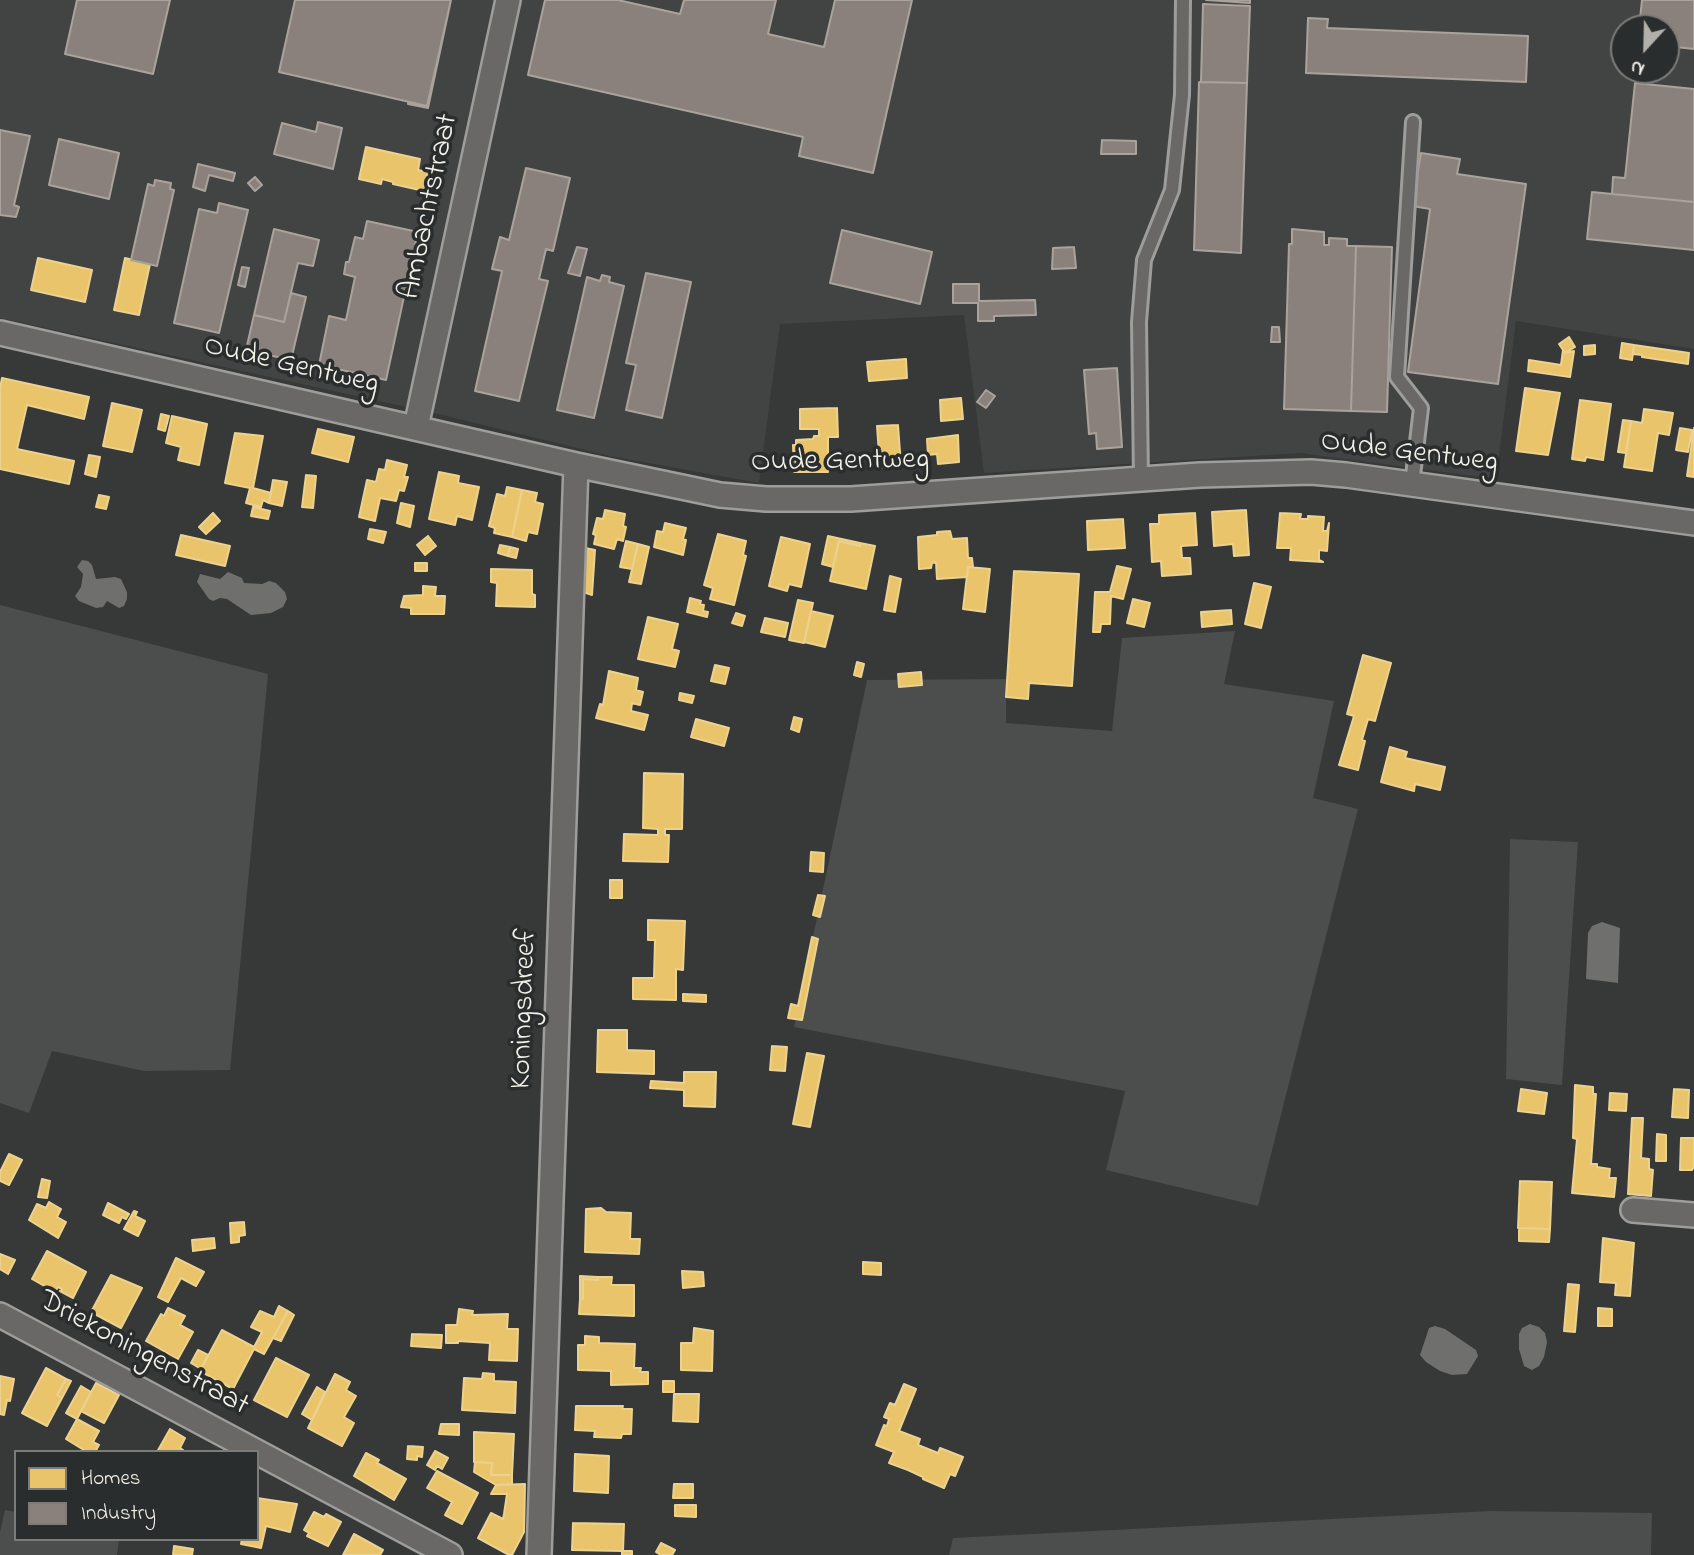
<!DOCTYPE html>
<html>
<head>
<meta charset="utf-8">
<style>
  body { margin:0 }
  #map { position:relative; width:1694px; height:1555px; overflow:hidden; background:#373838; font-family:"Indie Flower",sans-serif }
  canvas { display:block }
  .legend { position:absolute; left:14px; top:1450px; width:245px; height:91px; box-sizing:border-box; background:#2a2d2e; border:2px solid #7b7b78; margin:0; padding:9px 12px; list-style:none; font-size:21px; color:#f4f1e8 }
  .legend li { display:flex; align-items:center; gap:14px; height:35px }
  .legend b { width:35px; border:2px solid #7b7b78 }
  .north { position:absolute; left:1610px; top:14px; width:70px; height:70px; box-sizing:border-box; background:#2a2d2e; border:2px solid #7b7b78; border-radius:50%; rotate:202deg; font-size:19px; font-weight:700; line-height:28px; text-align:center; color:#f4f1e8 }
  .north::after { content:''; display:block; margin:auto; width:24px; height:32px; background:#b2b0aa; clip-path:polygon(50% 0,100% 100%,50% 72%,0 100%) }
</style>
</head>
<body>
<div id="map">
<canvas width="1694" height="1555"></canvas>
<ul class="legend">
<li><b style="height:19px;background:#e9c46a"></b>Homes</li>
<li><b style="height:19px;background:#8a817c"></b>Industry</li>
</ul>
<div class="north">N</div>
</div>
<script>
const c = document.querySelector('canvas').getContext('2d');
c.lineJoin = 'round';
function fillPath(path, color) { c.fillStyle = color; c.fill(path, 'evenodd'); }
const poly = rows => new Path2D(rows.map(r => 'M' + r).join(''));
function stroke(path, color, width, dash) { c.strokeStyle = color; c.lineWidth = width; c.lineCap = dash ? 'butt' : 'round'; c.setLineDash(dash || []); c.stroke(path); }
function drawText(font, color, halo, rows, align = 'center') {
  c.font = font + ' "Indie Flower",sans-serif'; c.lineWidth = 7; c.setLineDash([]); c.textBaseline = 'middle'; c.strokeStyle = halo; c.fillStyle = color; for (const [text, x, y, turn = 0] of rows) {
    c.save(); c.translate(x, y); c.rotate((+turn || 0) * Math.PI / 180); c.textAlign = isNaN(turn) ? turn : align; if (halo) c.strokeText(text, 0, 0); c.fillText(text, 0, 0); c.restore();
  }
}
const built = poly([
  [0,0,1694,0,1694,349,1516,321,1496,479,1300,453,984,473,964,315,780,324,759,483,610,456,434,413,0,318],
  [1624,28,1666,28,1666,70,1624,70]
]);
const green = poly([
  [0,605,268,674,230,1070,144,1071,52,1051,29,1113,0,1103],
  [1235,631,1224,684,1334,701,1313,798,1358,809,1258,1206,1106,1170,1125,1091,794,1027,867,680,1006,679,1006,723,1112,731,1122,638],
  [1510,839,1578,842,1562,1085,1506,1079],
  [5,1510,16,1512,16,1539,119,1539,117,1555,0,1555,0,1532],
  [1491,1511,1652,1513,1651,1555,949,1555,953,1538]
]);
const water = poly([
  [82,560,88,561,92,565,96,579,115,577,121,579,127,592,127,599,124,606,119,608,107,601,103,607,96,608,79,601,75,596,81,587,83,574,77,567],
  [228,572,242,578,244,583,262,584,269,581,276,583,285,592,287,599,283,607,271,613,251,615,227,599,220,598,213,601,209,599,197,582,200,574,220,579],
  [1602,922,1620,928,1618,983,1586,979,1588,933,1592,926],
  [1530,1324,1539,1327,1545,1333,1547,1342,1544,1357,1539,1366,1532,1370,1524,1366,1519,1349,1519,1334,1522,1328],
  [1435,1326,1445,1329,1476,1350,1478,1356,1467,1374,1452,1375,1440,1371,1426,1362,1420,1355,1429,1328]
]);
const homes = poly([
  [366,147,420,159,418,170,428,172,424,191,393,184,393,182,382,179,381,184,359,179,366,147],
  [38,258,92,270,85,302,31,290,38,258],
  [125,258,150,264,139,315,114,310,125,258],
  [1569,337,1575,347,1565,353,1559,344,1569,337],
  [1622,343,1634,345,1632,360,1620,358,1622,343],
  [1595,345,1595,354,1584,355,1584,346,1595,345],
  [1634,345,1689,353,1688,364,1642,357,1642,355,1633,354,1634,345],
  [1563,350,1565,353,1574,351,1570,377,1528,371,1529,360,1561,365,1563,350],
  [906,359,907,378,869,381,867,362,906,359],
  [2,378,89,397,84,419,27,405,17,449,74,461,69,484,0,469,0,388,2,378],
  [1525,388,1560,393,1548,455,1516,451,1525,388],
  [961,398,963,419,941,421,940,400,961,398],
  [1580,400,1611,404,1603,460,1586,457,1585,461,1572,459,1580,400],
  [112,403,142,410,132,452,103,446,112,403],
  [837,408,838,437,828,437,828,472,794,472,793,445,796,445,796,440,813,439,814,436,819,436,819,429,800,429,800,409,837,408],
  [1644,409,1673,413,1669,435,1658,433,1652,471,1624,467,1631,421,1642,423,1644,409],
  [161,414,169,416,165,431,158,429,161,414],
  [172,416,207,424,199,465,178,460,181,447,166,443,172,416],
  [1623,420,1631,421,1626,453,1618,452,1623,420],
  [898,425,901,466,880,468,877,426,898,425],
  [1680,428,1692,430,1688,452,1676,450,1680,428],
  [1694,428,1694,477,1687,476,1694,428],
  [318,429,354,437,348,462,312,453,318,429],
  [235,433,263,436,253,488,271,493,269,503,263,500,261,507,246,503,250,488,225,483,235,433],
  [958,435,959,462,938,464,937,454,928,455,927,439,958,435],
  [89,455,100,457,96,477,85,474,89,455],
  [387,460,407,465,404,477,408,477,404,491,399,490,396,501,380,498,375,521,359,517,367,480,376,482,379,469,385,470,387,460],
  [439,472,459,476,458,483,479,487,472,520,457,516,455,525,429,519,439,472],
  [306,475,316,476,313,508,302,507,306,475],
  [273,480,287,482,282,506,269,503,273,480],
  [507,487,522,490,512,537,494,533,495,528,489,526,497,494,505,496,507,487],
  [522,490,537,493,535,502,543,504,537,534,528,532,526,541,512,537,522,490],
  [99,495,109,497,106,509,96,507,99,495],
  [401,503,414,506,410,527,397,523,401,503],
  [253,507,270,511,268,519,251,516,253,507],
  [605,510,625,514,623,526,626,527,623,541,617,539,614,549,594,544,596,535,593,534,597,518,603,519,605,510],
  [1246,510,1249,555,1234,556,1233,544,1214,546,1212,512,1246,510],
  [213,513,220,521,206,534,199,527,213,513],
  [1195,513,1197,545,1181,546,1182,558,1190,558,1191,574,1162,576,1161,561,1152,562,1150,524,1159,524,1159,515,1195,513],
  [1280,513,1301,514,1300,519,1308,519,1308,516,1324,517,1323,531,1327,531,1329,523,1327,551,1319,550,1319,560,1323,562,1290,560,1291,548,1277,548,1280,513],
  [1123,519,1125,548,1088,550,1087,521,1123,519],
  [665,523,686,528,683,539,686,540,683,555,654,547,657,531,663,532,665,523],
  [370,529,386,532,383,543,368,539,370,529],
  [950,531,952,539,967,538,968,558,972,558,973,567,968,567,967,577,937,579,936,562,932,563,931,568,919,569,918,537,937,535,937,532,950,531],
  [718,534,746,541,743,555,746,556,734,605,710,599,713,588,704,585,718,534],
  [181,535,230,546,225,566,176,555,181,535],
  [428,536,436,546,425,555,417,545,428,536],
  [828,536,860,543,860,546,839,541,833,567,822,564,828,536],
  [781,537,810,544,801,587,789,584,787,591,769,586,781,537],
  [626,541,638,544,632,569,620,567,626,541],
  [839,541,860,546,860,543,875,546,866,589,830,581,839,541],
  [638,544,649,547,641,584,629,582,638,544],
  [500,545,510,547,508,556,498,553,500,545],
  [510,547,518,549,516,558,508,556,510,547],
  [585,548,595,550,592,595,583,592,585,548],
  [415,563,427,563,427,571,415,571,415,563],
  [1117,566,1131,569,1123,599,1111,596,1110,624,1101,624,1100,632,1093,632,1095,592,1110,592,1117,566],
  [968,567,990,569,985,612,963,609,968,567],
  [491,569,532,570,532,594,535,595,535,607,496,606,497,583,491,582,491,569],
  [1014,571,1079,574,1072,686,1029,683,1028,699,1006,697,1014,571],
  [890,576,901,579,895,612,884,610,890,576],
  [1254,583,1271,587,1261,628,1245,624,1254,583],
  [423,586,436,587,435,596,445,596,444,614,411,614,411,608,401,607,404,596,423,595,423,586],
  [690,598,701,601,700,604,704,605,703,611,708,612,707,617,687,612,690,598],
  [1133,599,1150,603,1144,627,1127,623,1133,599],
  [798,600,813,603,804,643,789,640,798,600],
  [1231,610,1232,624,1202,627,1201,612,1231,610],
  [811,611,833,616,825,647,804,642,811,611],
  [736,613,745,616,742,626,732,623,736,613],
  [648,617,678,624,672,649,679,651,675,667,638,659,648,617],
  [765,618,788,623,785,637,761,632,765,618],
  [1363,655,1391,663,1375,721,1368,719,1362,740,1365,741,1358,770,1339,765,1354,716,1347,714,1363,655],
  [857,662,864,664,861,677,854,675,857,662],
  [715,665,729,668,725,684,711,681,715,665],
  [609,671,638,678,636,690,643,692,640,705,632,703,631,711,648,715,644,730,596,718,600,704,603,705,609,671],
  [921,672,922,685,899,687,898,674,921,672],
  [680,693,694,696,692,703,679,700,680,693],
  [794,717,802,719,799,732,791,729,794,717],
  [696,719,729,728,724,746,691,737,696,719],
  [1390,747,1407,752,1405,758,1445,767,1440,790,1415,784,1414,791,1381,782,1390,747],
  [644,773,683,774,682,829,665,829,665,835,669,835,668,862,623,861,624,834,658,835,658,829,643,828,644,773],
  [811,852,824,853,823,872,810,871,811,852],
  [610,880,622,880,622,898,610,898,610,880],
  [818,895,825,896,820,917,813,915,818,895],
  [648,920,685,921,683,970,676,969,676,1000,633,999,633,978,654,978,655,940,648,940,648,920],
  [812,937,818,939,802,1020,788,1018,791,1004,798,1006,812,937],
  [683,994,706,995,706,1002,683,1001,683,994],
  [598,1030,627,1030,627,1050,654,1051,654,1074,597,1072,598,1030],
  [772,1046,787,1047,785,1071,770,1070,772,1046],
  [807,1053,824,1056,810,1127,793,1124,807,1053],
  [684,1072,716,1072,715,1107,684,1106,684,1090,650,1088,651,1081,684,1083,684,1072],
  [1575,1085,1593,1087,1593,1094,1596,1094,1591,1164,1597,1164,1597,1167,1610,1169,1609,1178,1616,1178,1614,1197,1572,1193,1577,1139,1573,1138,1575,1085],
  [1521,1089,1547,1093,1544,1114,1518,1111,1521,1089],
  [1674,1089,1689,1090,1688,1118,1672,1117,1674,1089],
  [1610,1093,1627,1094,1626,1111,1609,1110,1610,1093],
  [1632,1118,1643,1118,1641,1158,1649,1159,1649,1169,1653,1170,1651,1196,1628,1194,1632,1118],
  [1657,1134,1666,1135,1666,1161,1656,1161,1657,1134],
  [1681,1138,1694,1138,1694,1167,1692,1170,1680,1170,1681,1138],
  [9,1154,22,1160,9,1185,0,1181,0,1172,9,1154],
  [42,1179,50,1181,47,1198,38,1197,42,1179],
  [1520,1181,1552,1182,1550,1229,1518,1228,1520,1181],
  [49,1202,61,1209,57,1217,66,1222,58,1238,29,1220,37,1204,46,1208,49,1202],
  [108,1203,129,1214,126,1219,122,1217,119,1223,103,1215,108,1203],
  [601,1208,606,1212,631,1213,630,1239,640,1239,639,1254,585,1252,586,1209,601,1208],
  [134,1211,137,1212,135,1216,145,1221,138,1236,124,1229,134,1211],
  [244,1222,245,1235,239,1236,239,1242,231,1243,230,1223,244,1222],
  [1519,1228,1550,1229,1549,1242,1519,1241,1519,1228],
  [214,1238,215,1248,193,1251,192,1240,214,1238],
  [1603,1238,1634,1243,1630,1296,1615,1295,1616,1283,1600,1282,1603,1238],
  [47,1251,86,1272,73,1298,60,1291,62,1289,58,1287,55,1292,32,1279,47,1251],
  [0,1254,15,1260,8,1274,0,1269,0,1254],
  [176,1258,204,1272,196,1286,181,1278,168,1302,158,1297,176,1258],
  [863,1262,881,1263,881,1275,863,1274,863,1262],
  [682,1271,703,1272,704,1286,683,1288,682,1271],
  [111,1275,142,1288,121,1328,91,1312,111,1275],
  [580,1276,598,1277,598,1280,583,1279,583,1299,580,1299,580,1276],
  [598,1277,612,1277,611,1285,634,1285,634,1316,579,1314,580,1299,583,1299,583,1279,598,1280,598,1277],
  [1568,1284,1579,1285,1575,1332,1564,1331,1568,1284],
  [279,1306,288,1311,264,1354,254,1349,233,1389,200,1371,222,1330,254,1347,262,1332,251,1327,260,1311,274,1317,279,1306],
  [168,1308,185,1316,180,1325,193,1332,178,1359,146,1341,161,1314,164,1316,168,1308],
  [1598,1308,1612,1309,1612,1326,1598,1326,1598,1308],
  [459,1309,473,1311,472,1315,508,1314,507,1329,518,1329,517,1361,489,1360,490,1343,458,1341,458,1343,446,1343,446,1325,457,1325,459,1309],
  [288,1311,294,1315,281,1341,273,1338,288,1311],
  [694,1328,713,1331,712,1371,681,1370,681,1343,693,1343,694,1328],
  [412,1334,442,1335,441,1348,411,1346,412,1334],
  [585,1336,599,1337,599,1343,635,1344,634,1368,641,1368,640,1372,648,1372,648,1384,611,1385,611,1371,578,1370,578,1345,585,1345,585,1336],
  [198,1350,208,1355,201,1369,191,1363,198,1350],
  [276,1358,309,1375,287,1417,254,1400,276,1358],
  [46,1368,66,1379,57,1395,62,1398,47,1426,22,1413,46,1368],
  [483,1373,494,1374,494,1381,516,1382,515,1413,462,1410,464,1378,482,1379,483,1373],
  [335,1374,350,1382,346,1390,356,1396,344,1417,354,1423,342,1446,308,1428,335,1374],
  [0,1376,14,1379,10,1401,7,1400,4,1415,0,1414,0,1376],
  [66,1379,71,1381,62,1398,57,1395,66,1379],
  [663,1381,674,1381,674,1392,663,1392,663,1381],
  [96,1383,119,1395,104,1423,81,1411,96,1383],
  [904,1384,916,1389,899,1431,920,1439,918,1445,938,1453,940,1448,963,1457,955,1476,950,1474,944,1488,923,1479,923,1477,908,1470,889,1463,894,1452,876,1445,884,1425,887,1426,889,1419,884,1417,890,1403,895,1405,904,1384],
  [81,1386,91,1392,77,1419,66,1413,81,1386],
  [317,1387,325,1392,312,1420,302,1414,317,1387],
  [674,1394,699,1394,698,1422,673,1421,674,1394],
  [576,1406,623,1406,622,1409,632,1409,631,1434,622,1434,621,1438,594,1437,595,1431,575,1430,576,1406],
  [77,1419,99,1431,93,1442,99,1445,95,1452,87,1452,66,1439,77,1419],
  [441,1424,459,1424,459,1435,439,1434,441,1424],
  [170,1429,185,1438,180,1448,183,1450,182,1452,157,1452,170,1429],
  [474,1432,514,1434,512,1475,491,1475,492,1463,474,1462,474,1432],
  [408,1446,423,1447,422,1457,417,1456,417,1460,407,1459,408,1446],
  [435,1451,448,1458,442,1469,437,1466,435,1470,427,1465,435,1451],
  [366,1453,379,1460,377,1463,406,1479,394,1500,354,1476,366,1453],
  [575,1454,609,1456,608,1493,574,1491,575,1454],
  [475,1462,492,1463,491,1475,512,1475,512,1484,496,1485,474,1472,475,1462],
  [437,1471,478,1493,462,1524,445,1515,452,1502,427,1488,437,1471],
  [525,1484,524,1532,512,1555,509,1555,478,1538,491,1513,503,1519,504,1514,507,1494,491,1494,496,1485,525,1484],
  [674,1484,693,1484,693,1498,673,1498,674,1484],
  [257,1498,297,1504,290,1532,266,1526,261,1548,241,1544,242,1539,257,1539,257,1498],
  [675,1505,696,1505,696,1517,675,1516,675,1505],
  [314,1512,324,1517,326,1514,341,1522,328,1546,307,1536,309,1533,304,1530,314,1512],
  [573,1523,624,1524,623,1551,632,1551,632,1555,622,1555,622,1551,572,1550,573,1523],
  [354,1534,383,1550,380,1555,343,1555,354,1534],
  [661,1543,675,1550,672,1555,661,1555,656,1552,661,1543],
  [174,1546,193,1549,192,1555,173,1555,174,1546]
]);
const industry = poly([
  [77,0,170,0,153,74,65,54,77,0],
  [295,0,451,0,427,106,279,72,295,0],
  [451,0,428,108,408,104,408,102,427,106,451,0],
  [545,0,618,0,680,14,684,0,776,0,768,34,824,47,835,0,912,0,873,173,799,156,803,137,528,75,545,0],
  [1206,0,1250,0,1250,3,1206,0],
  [1642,0,1694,0,1694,49,1666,46,1666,28,1639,28,1642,0],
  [1203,4,1250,6,1247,83,1201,82,1203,4],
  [1308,18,1328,19,1327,28,1528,36,1526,82,1306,73,1308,18],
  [1199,82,1247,83,1241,253,1194,250,1199,82],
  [1635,83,1694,89,1694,202,1612,194,1613,177,1625,178,1635,83],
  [318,122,342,128,333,169,274,154,282,123,316,132,318,122],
  [0,130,30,136,14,205,19,207,16,217,0,215,0,130],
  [59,139,119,153,109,199,49,185,59,139],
  [1102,140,1136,141,1136,154,1101,154,1102,140],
  [1421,153,1460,159,1457,174,1526,184,1498,384,1408,372,1430,209,1412,206,1421,153],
  [198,164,235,173,233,181,209,175,205,191,193,187,198,164],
  [526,168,570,178,553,251,546,249,539,279,548,281,519,401,475,391,502,271,492,269,500,237,509,240,526,168],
  [255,177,262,185,255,191,248,183,255,177],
  [155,180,171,183,170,189,174,190,157,266,131,260,148,184,154,186,155,180],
  [1592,192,1694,202,1694,250,1587,239,1592,192],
  [219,203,248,210,219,333,174,323,199,209,217,213,219,203],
  [367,221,418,232,386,380,319,365,329,316,346,320,355,277,344,274,346,262,349,262,355,237,363,239,367,221],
  [274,229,319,240,313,266,298,263,284,322,254,315,274,229],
  [1292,229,1324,232,1324,245,1329,245,1329,238,1347,239,1347,246,1356,246,1351,411,1284,409,1289,244,1292,244,1292,229],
  [842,230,932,252,920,304,830,283,842,230],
  [1356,246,1392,247,1387,412,1351,411,1356,246],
  [577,247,587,249,580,276,568,273,577,247],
  [1074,247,1076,268,1052,269,1053,248,1074,247],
  [242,267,249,268,245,287,238,285,242,267],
  [646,273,691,282,662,418,626,410,636,365,626,363,646,273],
  [602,275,610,277,609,282,624,286,594,418,557,410,587,277,600,281,602,275],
  [953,284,979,284,979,301,1035,300,1036,315,994,316,994,321,978,321,978,303,953,303,953,284],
  [291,293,306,297,291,360,246,350,254,315,284,322,291,293],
  [1272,327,1279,327,1280,342,1271,342,1272,327],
  [1117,368,1122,447,1097,449,1096,433,1089,434,1084,370,1117,368],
  [986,390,995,396,986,408,977,402,986,390]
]);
const lane = poly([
  [1141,480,1139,322,1144,260,1172,190,1182,95,1183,0],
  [1412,484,1421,408,1397,377,1413,122]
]);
const street = poly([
  [0,333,576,465,720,495,766,499,851,499,1200,475,1311,472,1346,475,1694,523],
  [416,427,508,0],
  [1633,1210,1694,1215],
  [0,1315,257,1452],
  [257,1452,450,1555],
  [539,1555,576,465]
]);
const streetNames = [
  ["Ambachtstraat",431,207,-78],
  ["Oude Gentweg",291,367,13],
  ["Oude Gentweg",1409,454,7],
  ["Oude Gentweg",840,463,-1],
  ["Koningsdreef",526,1009,-88],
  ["Driekoningenstraat",143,1355,28]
];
fillPath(built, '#414443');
fillPath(green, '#4b4e4c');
fillPath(water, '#6f706d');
fillPath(homes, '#e9c46a');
stroke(homes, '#ecd290', 2);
fillPath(industry, '#8a817c');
stroke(industry, '#aaa39c', 2);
stroke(lane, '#9d9d9b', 18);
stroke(street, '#9d9d9b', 28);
stroke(lane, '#696866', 12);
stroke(street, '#696866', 23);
drawText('30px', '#f4f1e8', '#2a2d2e', streetNames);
</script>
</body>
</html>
